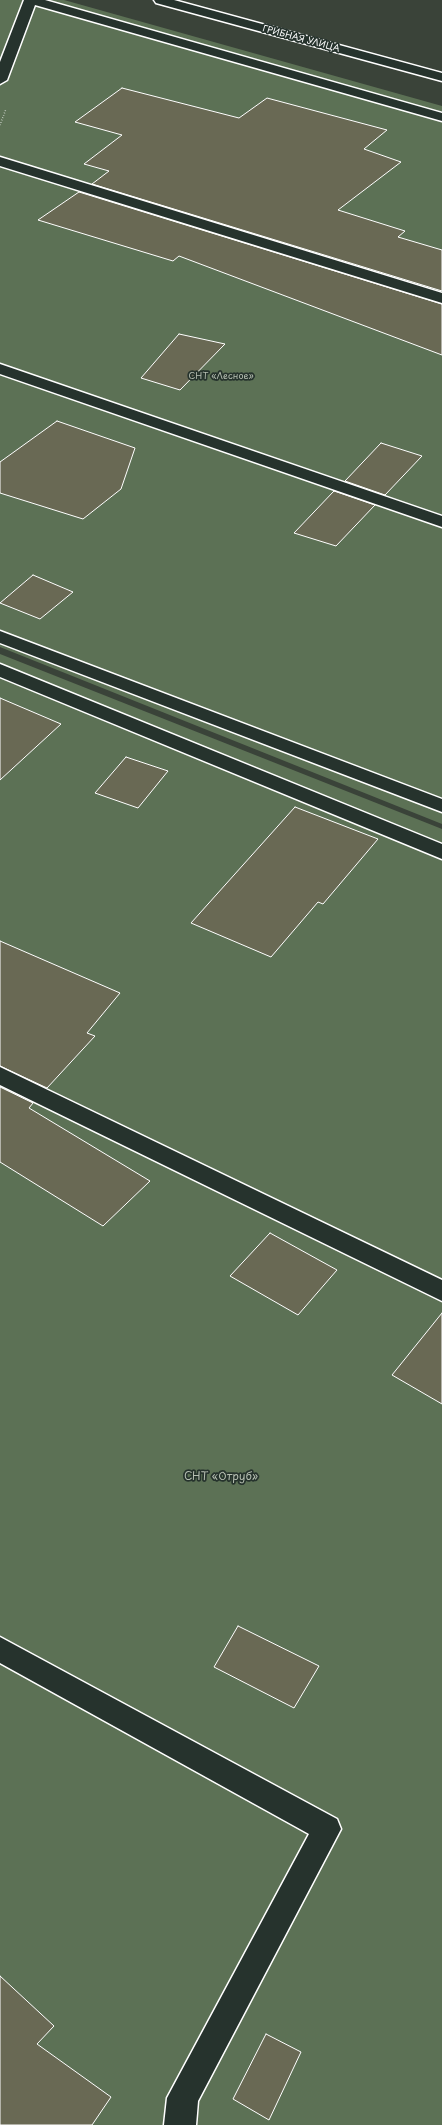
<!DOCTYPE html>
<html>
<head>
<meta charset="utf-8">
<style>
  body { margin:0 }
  canvas { display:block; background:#3a4339 }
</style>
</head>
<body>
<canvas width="442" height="2125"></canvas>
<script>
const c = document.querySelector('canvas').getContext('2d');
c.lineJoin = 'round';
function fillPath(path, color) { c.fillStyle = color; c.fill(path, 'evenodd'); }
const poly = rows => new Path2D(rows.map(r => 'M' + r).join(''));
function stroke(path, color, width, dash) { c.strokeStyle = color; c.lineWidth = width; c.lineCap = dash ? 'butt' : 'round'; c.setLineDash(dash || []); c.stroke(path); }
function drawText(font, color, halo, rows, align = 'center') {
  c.font = font + ' "Playpen Sans",sans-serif'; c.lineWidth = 3.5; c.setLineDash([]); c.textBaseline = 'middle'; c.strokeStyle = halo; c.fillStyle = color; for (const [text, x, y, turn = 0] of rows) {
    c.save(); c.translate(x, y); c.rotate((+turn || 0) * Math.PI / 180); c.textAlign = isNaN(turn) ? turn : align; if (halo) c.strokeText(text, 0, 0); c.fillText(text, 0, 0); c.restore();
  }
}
const green = poly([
  [0,0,64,0,442,106,442,824,0,647],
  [0,654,442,829,442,2125,0,2125]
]);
const building = poly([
  [122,88,239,118,267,98,387,130,364,149,401,162,338,210,405,231,398,237,442,250,442,291,92,184,109,171,84,164,122,135,75,122,122,88],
  [79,192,442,304,442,355,179,256,173,261,38,220,79,192],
  [179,334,225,344,180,390,141,378,179,334],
  [57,421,135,448,121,489,83,519,0,493,0,462,57,421],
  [381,443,422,456,385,495,345,481,381,443],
  [334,491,375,505,336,546,294,533,334,491],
  [33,575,73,592,40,619,0,603,33,575],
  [0,698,61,724,0,780,0,698],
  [126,757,168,771,138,808,95,793,126,757],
  [295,807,378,839,323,904,318,902,271,957,191,923,295,807],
  [0,941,120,993,87,1033,95,1036,47,1088,0,1066,0,941],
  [0,1087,33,1103,29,1108,150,1181,103,1226,0,1162,0,1087],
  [270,1233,337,1270,298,1315,230,1276,270,1233],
  [442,1313,442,1404,392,1375,442,1313],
  [238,1626,319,1666,294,1708,214,1667,238,1626],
  [0,1976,54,2026,37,2044,111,2097,92,2125,0,2125,0,1976],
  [266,2034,301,2052,269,2120,233,2099,266,2034]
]);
const path = poly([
  [0,125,6,109]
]);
const service = poly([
  [0,1067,442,1280,442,1301,0,1085,0,1067],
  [0,1637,337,1819,341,1829,198,2101,196,2125,164,2125,167,2098,309,1834,0,1663,0,1637]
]);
const minor = poly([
  [24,0,45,0,442,113,442,121,35,5,7,80,0,84,0,62,24,0],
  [154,0,174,0,442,73,442,81,156,3,154,0],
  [0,157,442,293,442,303,0,166,0,157],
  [0,364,442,516,442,527,0,374,0,364],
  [0,631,442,799,442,812,0,643,0,631],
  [0,664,442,844,442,859,0,677,0,664]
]);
const farStreetnames = [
  ["ГРИБНАЯ УЛИЦА",301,39,15]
];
const farParknames = [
  ["СНТ «Лесное»",221,377]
];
const parkNames = [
  ["СНТ «Отруб»",221,1477]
];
fillPath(green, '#5c7155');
fillPath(building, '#696954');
stroke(building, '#fff', 1);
stroke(service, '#fff', 3);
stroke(minor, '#fff', 3);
stroke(path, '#fff', 1.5, [0.5, 2]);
fillPath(service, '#26332d');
fillPath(minor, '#26332d');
drawText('9px', '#fff', '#26332d', farStreetnames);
drawText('9px', '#b6bfb2', '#26332d', farParknames);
drawText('11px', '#b6bfb2', '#26332d', parkNames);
</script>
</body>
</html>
